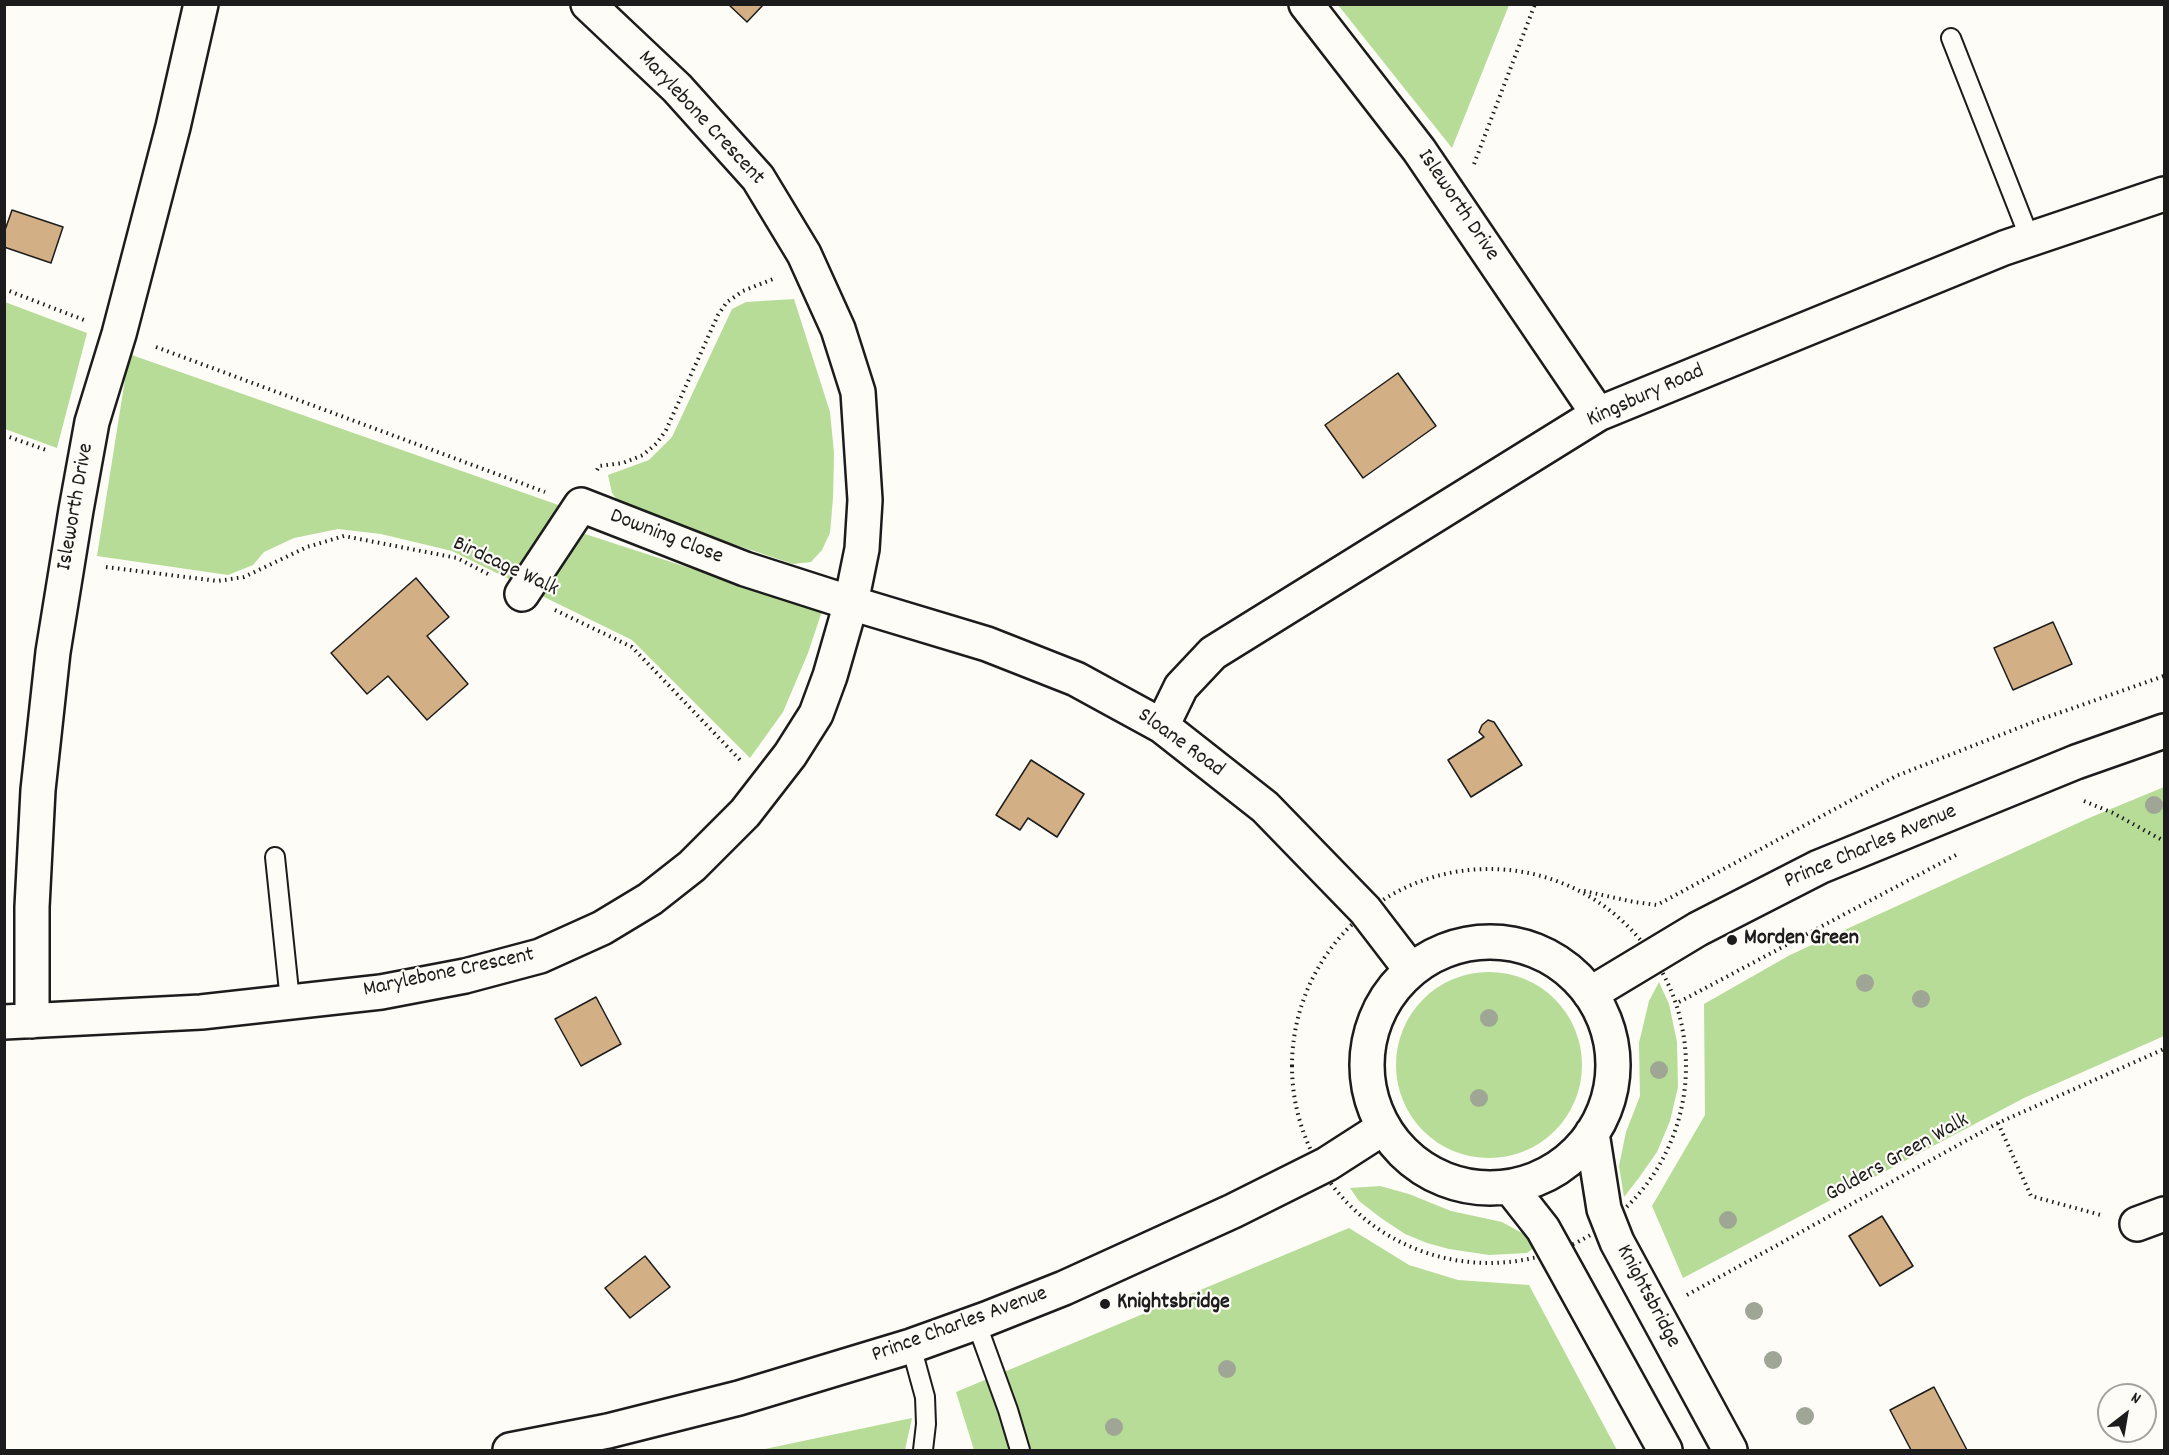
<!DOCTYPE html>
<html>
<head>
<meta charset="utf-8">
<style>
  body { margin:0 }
  #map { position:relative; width:2169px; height:1455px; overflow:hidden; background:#fdfcf7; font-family:Dekko,sans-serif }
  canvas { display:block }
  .frame { position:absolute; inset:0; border:6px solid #1c1c1c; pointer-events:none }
  .north { position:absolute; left:2097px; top:1383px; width:60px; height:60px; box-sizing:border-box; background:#fdfcf7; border:2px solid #a3a29f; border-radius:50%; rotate:31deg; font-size:16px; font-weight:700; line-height:24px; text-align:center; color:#1c1c1c }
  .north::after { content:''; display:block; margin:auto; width:21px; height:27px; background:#1c1c1c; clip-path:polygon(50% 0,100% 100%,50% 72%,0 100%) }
</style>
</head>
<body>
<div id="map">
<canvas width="2169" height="1455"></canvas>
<div class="frame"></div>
<div class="north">N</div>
</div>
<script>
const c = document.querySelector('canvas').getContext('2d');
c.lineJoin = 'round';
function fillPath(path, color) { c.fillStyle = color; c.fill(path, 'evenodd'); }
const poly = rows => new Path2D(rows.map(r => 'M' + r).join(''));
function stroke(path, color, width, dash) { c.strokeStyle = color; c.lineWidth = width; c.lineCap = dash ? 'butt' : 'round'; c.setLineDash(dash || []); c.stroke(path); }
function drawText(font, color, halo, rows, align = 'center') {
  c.font = font + ' Dekko,sans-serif'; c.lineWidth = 4.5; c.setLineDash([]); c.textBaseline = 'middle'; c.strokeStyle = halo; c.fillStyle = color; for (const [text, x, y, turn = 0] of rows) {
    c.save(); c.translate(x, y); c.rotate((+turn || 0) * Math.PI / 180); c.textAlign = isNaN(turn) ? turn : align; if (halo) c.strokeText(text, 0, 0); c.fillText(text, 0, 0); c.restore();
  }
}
const green = poly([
  [1338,5,1509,5,1452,148],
  [794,299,830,412,834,453,833,498,830,533,822,550,811,562,793,564,622,507,612,493,608,475,649,460,672,437,732,309,746,302],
  [5,302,87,333,57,448,5,429],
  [129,354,564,507,515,582,452,551,381,534,338,529,294,538,264,552,253,565,228,575,97,556],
  [582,533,822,611,808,653,783,712,750,758,632,640,540,595],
  [2164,787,2164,1036,2024,1098,1683,1278,1652,1206,1705,1115,1704,1004,1790,955,2089,818],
  '1396 1065a93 93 0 1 1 186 0a93 93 0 1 1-186 0Z',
  [1659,982,1669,1004,1677,1042,1678,1087,1670,1121,1657,1152,1638,1179,1624,1197,1619,1166,1626,1132,1640,1096,1639,1043,1649,1001],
  [1380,1186,1409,1194,1451,1211,1502,1222,1522,1233,1534,1248,1527,1253,1489,1255,1449,1249,1427,1243,1405,1234,1381,1218,1359,1201,1350,1188],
  [1349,1228,1409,1265,1458,1280,1529,1285,1617,1450,974,1450,956,1392],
  [912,1418,905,1450,760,1450]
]);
const building = poly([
  [728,4,764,4,747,22,728,4],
  [12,210,63,227,51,263,4,247,4,233,12,210],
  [1398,373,1436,426,1363,478,1325,425,1398,373],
  [416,578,449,617,427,636,468,684,427,720,388,676,367,694,331,653,416,578],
  [2053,622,2072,664,2013,690,1994,648,2053,622],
  [1488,720,1494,722,1522,765,1471,797,1448,760,1484,737,1479,732,1482,725,1488,720],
  [1031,760,1084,794,1057,837,1028,818,1020,830,996,815,1031,760],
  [596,997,621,1044,581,1066,555,1019,596,997],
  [1882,1216,1913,1266,1880,1286,1849,1236,1882,1216],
  [645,1256,670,1287,630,1318,605,1288,645,1256],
  [1934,1387,1967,1450,1911,1450,1890,1410,1934,1387]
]);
const path = poly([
  [1474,164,1535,4],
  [4,289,84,320],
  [156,347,545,492],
  [4,435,49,451],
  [597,470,599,466,623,463,643,455,657,443,666,430,718,315,727,302,743,291,773,279],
  [106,567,218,581,244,577,307,547,344,536,457,558,490,575],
  [555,610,632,647,740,760],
  [2084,801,2113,813,2164,841],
  '1292 1066a197 197 0 1 1 394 0a197 197 0 1 1-394 0Z',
  [1584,891,1634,902,1657,905,1896,776,2036,721,2164,676],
  [1679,1002,1956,855],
  [1998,1123,2031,1196,2101,1215],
  [1687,1295,1998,1123,2164,1049]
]);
const service = poly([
  [1951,38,2030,239],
  [275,857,290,1001],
  [976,1322,1008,1410,1020,1450],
  [911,1346,925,1397,926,1424,923,1450]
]);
const minor = poly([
  [1306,4,1419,150,1598,414],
  [522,594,581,505,745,569,851,603,987,644,1076,679,1162,726,1265,807,1365,910,1411,970],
  [1162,726,1181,687,1213,653,1598,414,2004,248,2164,194],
  [32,1021,32,907,38,790,53,652,76,510,92,422,119,334,173,127,201,4],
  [4,1022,201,1012,381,992,465,976,540,956,602,928,650,899,692,866,745,813,790,755,816,714,830,676,851,603,862,549,865,500,858,392,838,329,804,254,758,178,677,88,588,4],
  [2137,1224,2164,1214],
  [510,1450,608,1431,739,1398,911,1346,986,1319,1064,1288,1233,1211,1327,1164,1383,1128]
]);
const tertiary = poly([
  '1367 1065a123 123 0 1 1 246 0a123 123 0 1 1-246 0Z',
  [1590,994,1698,929,1819,867,2076,762,2164,731],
  [1592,1133,1604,1209,1617,1242,1730,1450],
  [1510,1187,1543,1229,1665,1450]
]);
const trees = [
  [2154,805],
  [1865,983],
  [1921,999],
  [1489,1018],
  [1659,1070],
  [1479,1098],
  [1728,1220],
  [1754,1311],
  [1773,1360],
  [1227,1369],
  [1805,1416],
  [1114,1427]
];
const markers = [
  [1732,940,6,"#1c1c1c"],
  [1105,1304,6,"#1c1c1c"]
];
const streetNames = [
  ["Marylebone Crescent",700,119,47],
  ["Isleworth Drive",1457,206,56],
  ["Kingsbury Road",1646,397,-24],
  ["Isleworth Drive",77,507,-80],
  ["Downing Close",666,538,21],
  ["Birdcage Walk",505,568,25],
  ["Sloane Road",1180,744,36],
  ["Prince Charles Avenue",1871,848,-23],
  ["Marylebone Crescent",449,974,-12],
  ["Golders Green Walk",1898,1159,-29],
  ["Knightsbridge",1647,1297,62],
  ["Prince Charles Avenue",960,1326,-20]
];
const poiNames = [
  ["Morden Green",1744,940],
  ["Knightsbridge",1117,1304]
];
fillPath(green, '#b7dc97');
fillPath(building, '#d2af84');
stroke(building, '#1c1c1c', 1.5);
stroke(service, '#1c1c1c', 22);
stroke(minor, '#1c1c1c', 38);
stroke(tertiary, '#1c1c1c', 38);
stroke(path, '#1c1c1c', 4, [1.5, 4.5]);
stroke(service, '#fdfcf7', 18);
stroke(minor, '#fdfcf7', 33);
stroke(tertiary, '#fdfcf7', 33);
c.fillStyle = '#9fa696';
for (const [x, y] of trees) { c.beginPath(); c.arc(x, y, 9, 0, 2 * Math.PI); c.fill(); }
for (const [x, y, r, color] of markers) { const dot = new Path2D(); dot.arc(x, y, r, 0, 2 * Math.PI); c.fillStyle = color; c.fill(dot); stroke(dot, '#fdfcf7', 2); }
drawText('22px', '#1c1c1c', '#fdfcf7', streetNames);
drawText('bold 22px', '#1c1c1c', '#fdfcf7', poiNames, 'left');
</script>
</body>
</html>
